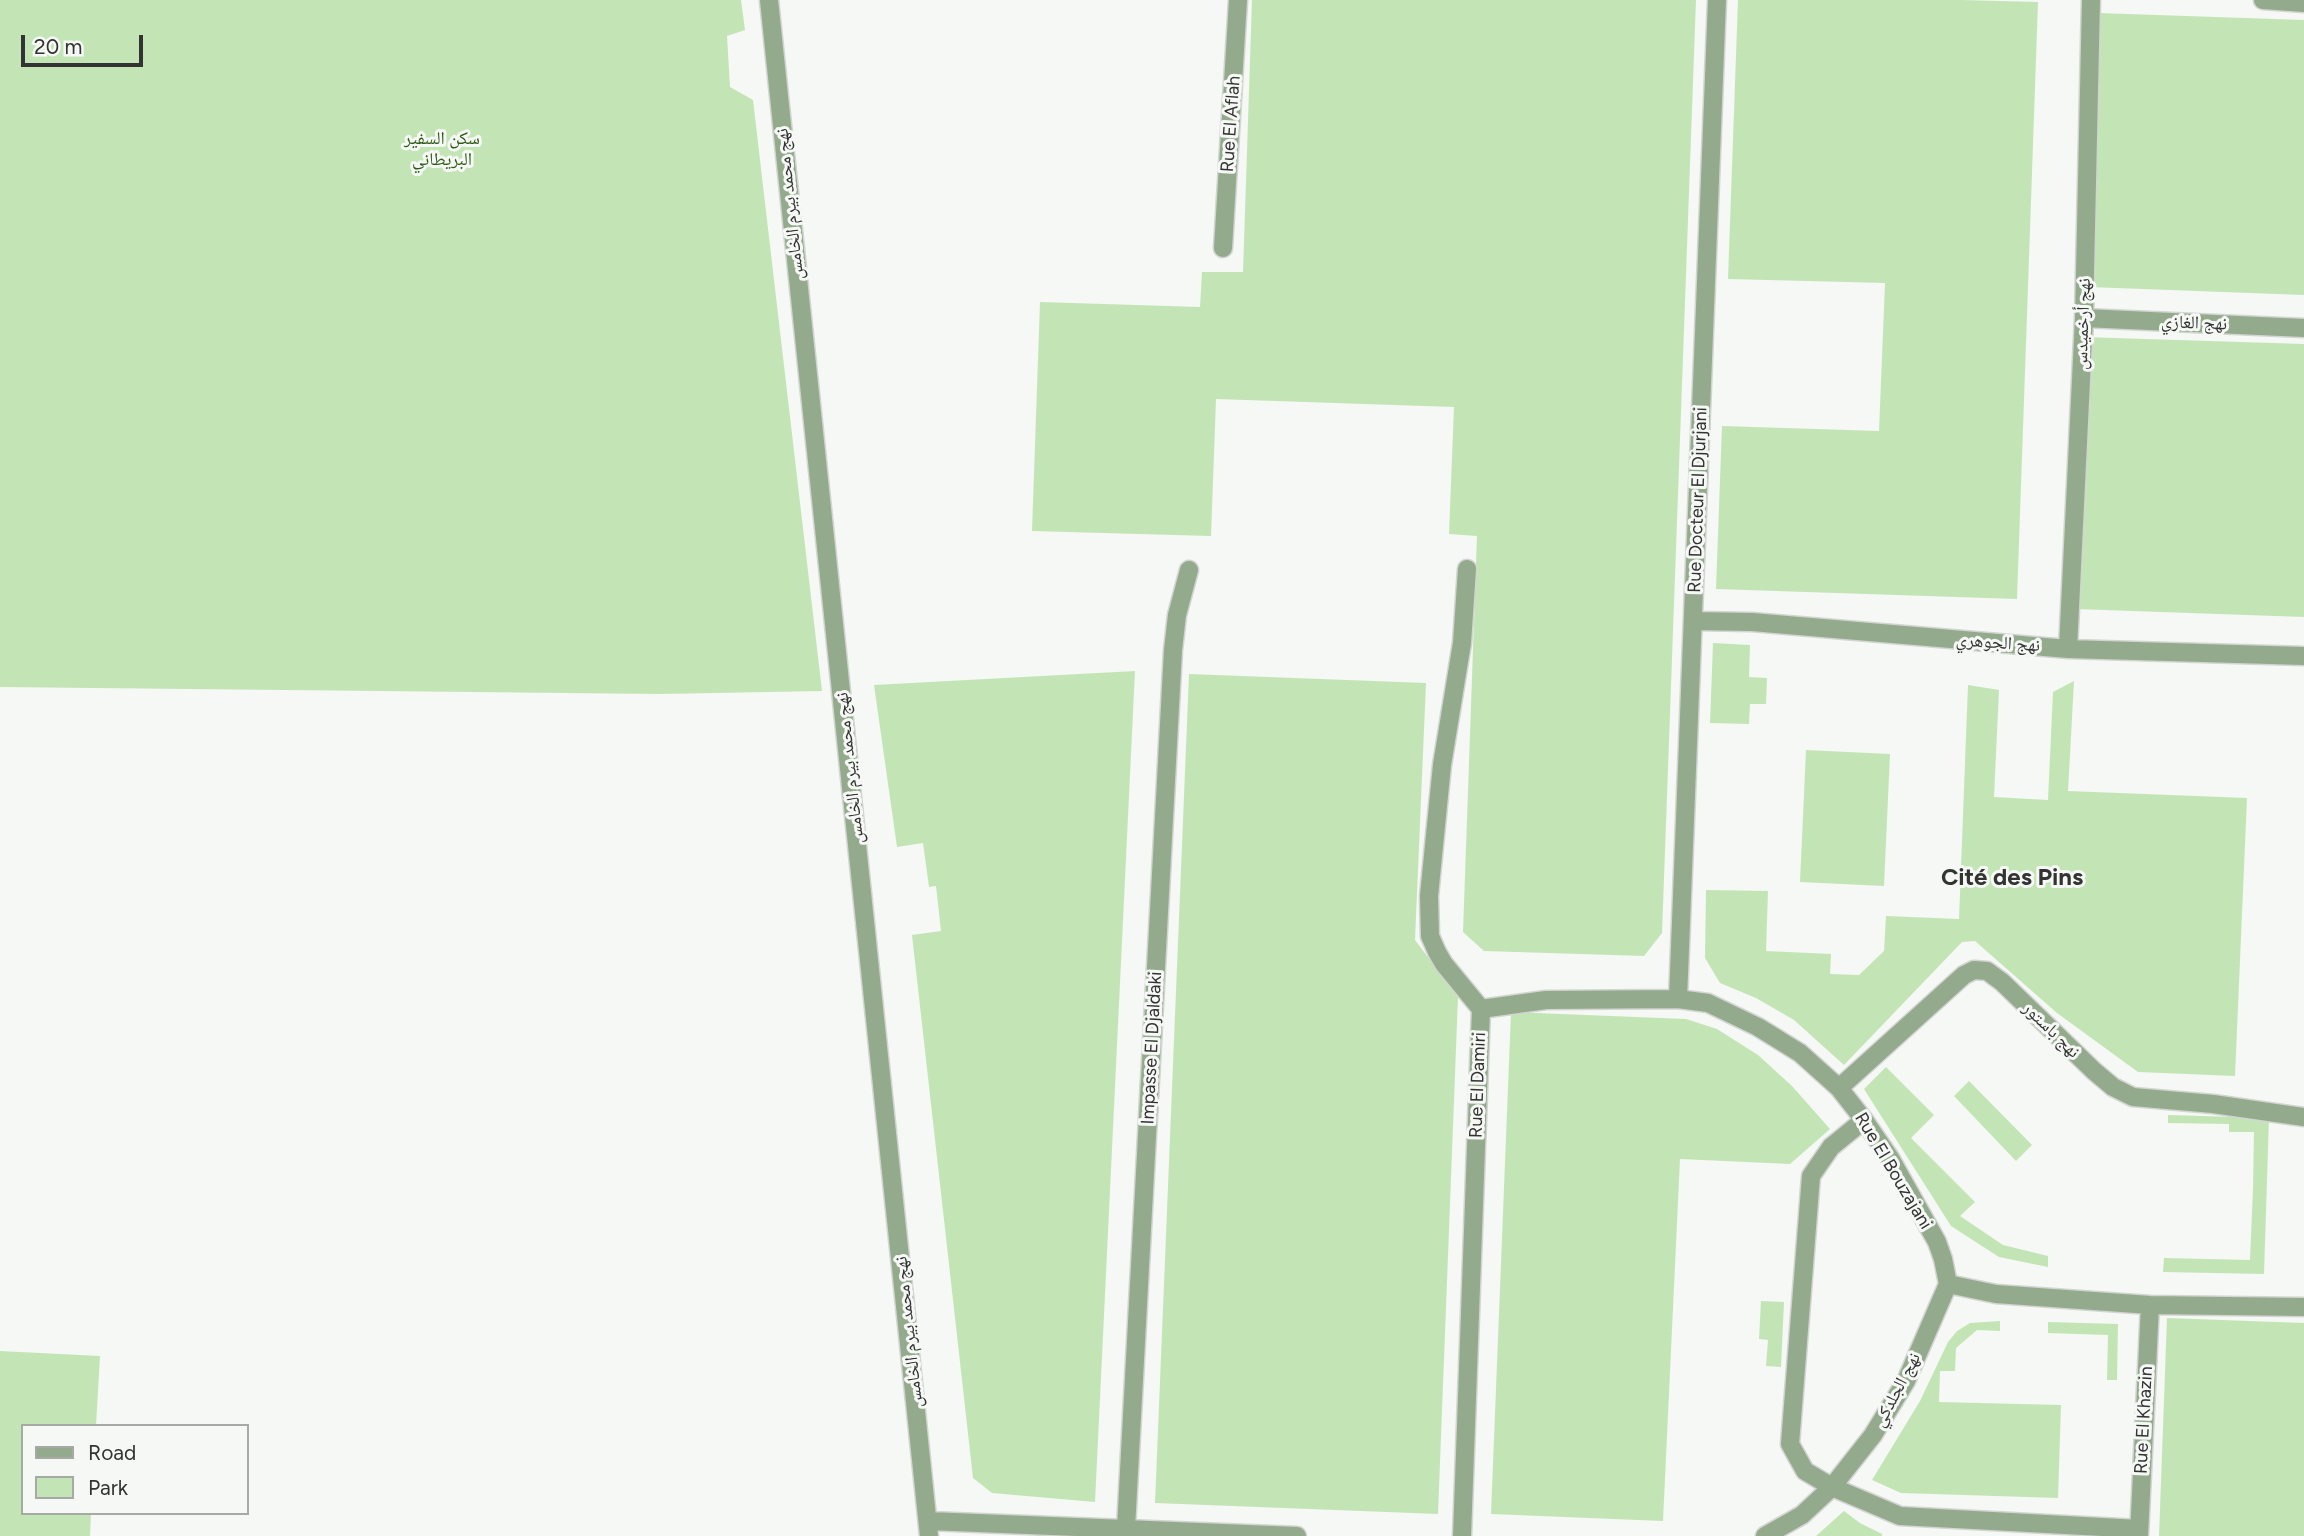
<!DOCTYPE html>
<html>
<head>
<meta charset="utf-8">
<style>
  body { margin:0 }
  #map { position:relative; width:2304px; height:1536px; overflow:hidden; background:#f5f8f4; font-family:Figtree,sans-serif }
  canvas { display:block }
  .legend { position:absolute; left:21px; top:1424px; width:228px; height:91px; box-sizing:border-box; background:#f5f8f4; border:2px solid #a7a9a6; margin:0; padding:9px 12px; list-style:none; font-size:21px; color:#323332 }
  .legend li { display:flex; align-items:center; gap:14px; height:35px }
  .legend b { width:35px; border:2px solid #a7a9a6 }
  .scale { position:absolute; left:21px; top:35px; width:122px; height:32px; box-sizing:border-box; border:4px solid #323332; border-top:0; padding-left:9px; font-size:21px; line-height:24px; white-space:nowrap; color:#323332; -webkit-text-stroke:5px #f5f8f4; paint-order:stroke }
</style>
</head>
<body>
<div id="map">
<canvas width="2304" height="1536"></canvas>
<ul class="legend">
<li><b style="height:9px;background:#94aa8c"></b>Road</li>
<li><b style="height:19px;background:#c3e5b6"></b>Park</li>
</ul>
<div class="scale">20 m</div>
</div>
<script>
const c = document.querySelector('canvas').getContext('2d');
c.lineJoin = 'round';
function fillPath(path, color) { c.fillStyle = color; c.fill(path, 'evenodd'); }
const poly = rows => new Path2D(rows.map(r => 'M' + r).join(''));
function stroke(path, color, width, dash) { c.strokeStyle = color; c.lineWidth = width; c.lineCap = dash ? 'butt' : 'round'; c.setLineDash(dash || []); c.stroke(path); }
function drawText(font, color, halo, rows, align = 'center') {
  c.font = font + ' Figtree,"Noto Naskh Arabic",sans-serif'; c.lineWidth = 6; c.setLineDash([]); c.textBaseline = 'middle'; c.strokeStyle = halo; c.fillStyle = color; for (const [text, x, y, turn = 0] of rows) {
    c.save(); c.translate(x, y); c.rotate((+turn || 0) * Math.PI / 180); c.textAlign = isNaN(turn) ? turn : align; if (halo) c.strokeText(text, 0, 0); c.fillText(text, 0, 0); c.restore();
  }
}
const green = poly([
  [0,0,741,0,745,30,727,36,730,87,753,100,822,691,661,694,0,687],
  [1252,0,1696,0,1662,933,1644,956,1484,951,1463,932,1477,536,1449,534,1454,407,1216,399,1211,536,1032,531,1040,302,1200,307,1202,272,1243,272],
  [1738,0,1961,0,2038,2,2017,599,1716,589,1722,426,1879,431,1885,283,1728,279],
  [2098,13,2304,20,2304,295,2089,287],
  [2083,337,2304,344,2304,617,2075,609],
  [1713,643,1750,645,1749,677,1767,678,1766,704,1750,704,1749,724,1710,723],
  [1135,671,1095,1502,992,1493,973,1478,912,935,941,931,936,886,929,887,923,843,897,847,874,685],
  [1189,674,1426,683,1415,940,1458,997,1438,1514,1155,1503],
  [2074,681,2068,791,2247,798,2235,1076,2138,1072,2057,1013,1975,941,1962,942,1844,1065,1794,1020,1756,998,1720,983,1705,958,1706,890,1768,891,1766,951,1831,954,1830,974,1859,975,1884,951,1886,916,1959,919,1968,685,1999,690,1994,797,2048,800,2053,692],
  [1806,750,1890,754,1884,886,1800,882],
  [1511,1012,1686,1019,1717,1029,1758,1055,1792,1086,1830,1129,1790,1164,1680,1159,1663,1521,1491,1514],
  [1886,1067,1934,1115,1911,1138,1975,1202,1960,1216,2003,1245,2048,1256,2048,1267,1999,1257,1951,1226,1864,1089],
  [1969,1081,2032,1145,2016,1161,1954,1096],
  [2168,1115,2269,1118,2264,1274,2163,1272,2164,1258,2250,1260,2253,1189,2254,1132,2229,1132,2229,1124,2168,1123],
  [1761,1301,1784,1302,1781,1367,1766,1366,1768,1340,1759,1339],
  [2167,1318,2304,1323,2304,1536,2159,1536],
  [2000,1321,2000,1331,1977,1330,1956,1348,1955,1371,1940,1371,1939,1402,2061,1405,2058,1498,1901,1493,1872,1480,1920,1401,1948,1342,1957,1331,1970,1323],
  [2048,1322,2118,1324,2117,1380,2107,1380,2108,1335,2048,1333],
  [0,1351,100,1356,96,1426,23,1426,23,1513,91,1513,90,1536,0,1536],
  [1844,1511,1860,1523,1882,1534,1882,1536,1816,1536]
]);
const minor = poly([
  [769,0,929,1536],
  [2263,0,2304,3],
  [1223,248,1238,0],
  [2084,318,2304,328],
  [1693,621,1752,622,2068,649,2304,656],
  [2068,649,2084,318,2091,0],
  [1678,999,1717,0],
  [1481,1009,1546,1000,1678,999,1708,1003,1758,1027,1800,1053,1839,1088,1864,1120,1890,1158,1937,1242,1943,1259,1948,1284],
  [1839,1088,1964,975,1974,970,1987,971,2002,982,2094,1071,2113,1087,2133,1097,2213,1104,2304,1117],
  [1864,1120,1831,1147,1811,1176,1790,1444,1805,1471,1832,1487,1900,1516,2139,1529],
  [1948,1284,1996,1294,2150,1305,2304,1307],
  [929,1521,1297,1536],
  [1126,1528,1173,650,1177,615,1189,570],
  [1462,1536,1481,1009,1444,964,1437,952,1430,936,1429,896,1442,765,1462,643,1467,569],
  [1765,1536,1802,1515,1832,1487,1873,1435,1906,1381,1948,1284],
  [2139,1536,2150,1305]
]);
const streetNames = [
  ["Rue El Aflah",1231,124,-86],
  ["نهج محمد بيرم الخامس",790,204,-96],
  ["نهج الغازي",2194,323,2],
  ["نهج أرخميدس",2083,324,-88],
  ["Rue Docteur El Djurjani",1698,500,-88],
  ["نهج الجوهري",1998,643,4],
  ["نهج محمد بيرم الخامس",850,768,-96],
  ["نهج باستور",2051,1030,44],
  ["Impasse El Djaldaki",1152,1048,-87],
  ["Rue El Damiri",1478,1085,-88],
  ["Rue El Bouzajani",1893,1171,59],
  ["نهج محمد بيرم الخامس",909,1332,-96],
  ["نهج الجلدكي",1897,1390,-62],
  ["Rue El Khazin",2144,1420,-87]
];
const parkNames = [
  ["سكن السفير",442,139],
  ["البريطاني",442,160]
];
const districtNames = [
  ["Cité des Pins",2012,878]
];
fillPath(green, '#c3e5b6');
stroke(minor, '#d2d5d1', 21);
stroke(minor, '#94aa8c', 18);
drawText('18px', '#323332', '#f5f8f4', streetNames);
drawText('18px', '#2c5a14', '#f5f8f4', parkNames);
drawText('bold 24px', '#323332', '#f5f8f4', districtNames);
</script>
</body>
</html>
